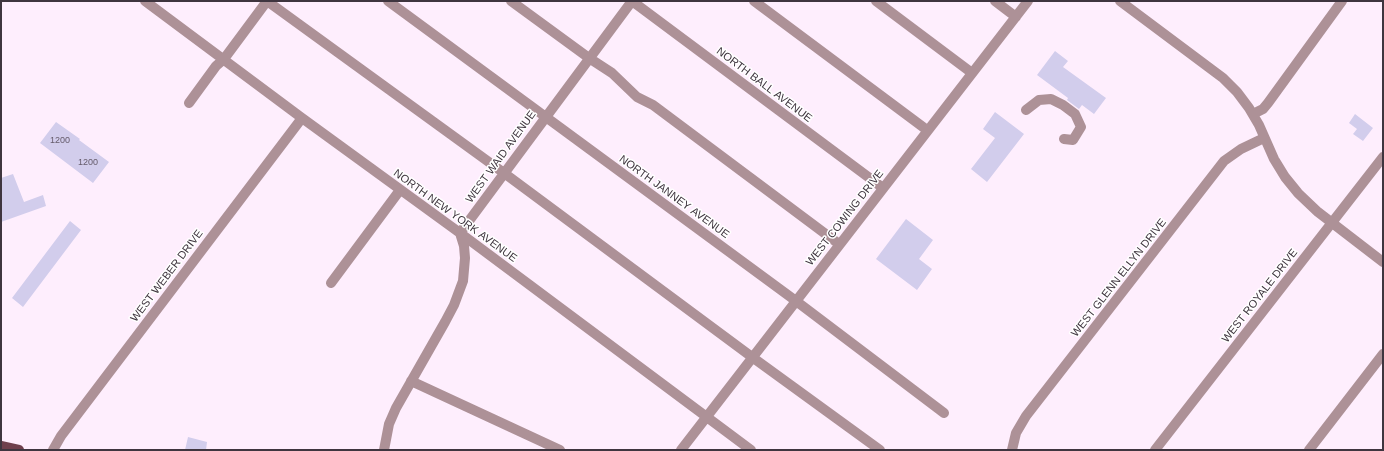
<!DOCTYPE html>
<html>
<head>
<meta charset="utf-8">
<style>
  body { margin:0 }
  #map { position:relative; width:1384px; height:451px; overflow:hidden; background:#feeefd; font-family:Arial,sans-serif }
  canvas { display:block }
  .frame { position:absolute; inset:0; border:2px solid #3f353f; pointer-events:none }
</style>
</head>
<body>
<div id="map">
<canvas width="1384" height="451"></canvas>
<div class="frame"></div>
</div>
<script>
const c = document.querySelector('canvas').getContext('2d');
c.lineJoin = 'round';
function fillPath(path, color) { c.fillStyle = color; c.fill(path, 'evenodd'); }
const poly = rows => new Path2D(rows.map(r => 'M' + r).join(''));
function stroke(path, color, width, dash) { c.strokeStyle = color; c.lineWidth = width; c.lineCap = dash ? 'butt' : 'round'; c.setLineDash(dash || []); c.stroke(path); }
function drawText(font, color, halo, rows, align = 'center') {
  c.font = font + ' Arial,sans-serif'; c.lineWidth = 3; c.setLineDash([]); c.textBaseline = 'middle'; c.strokeStyle = halo; c.fillStyle = color; for (const [text, x, y, turn = 0] of rows) {
    c.save(); c.translate(x, y); c.rotate((+turn || 0) * Math.PI / 180); c.textAlign = isNaN(turn) ? turn : align; if (halo) c.strokeText(text, 0, 0); c.fillText(text, 0, 0); c.restore();
  }
}
const building = poly([
  [1055,51,1068,61,1063,67,1106,98,1094,114,1082,105,1079,109,1067,100,1068,98,1037,75],
  [995,112,1024,134,987,182,971,169,995,138,983,129],
  [1355,114,1373,128,1363,141,1353,134,1357,129,1349,123],
  [56,122,80,139,79,140,109,162,93,183,40,143],
  [13,174,24,202,43,195,46,206,1,222,1,178],
  [906,219,933,240,919,259,932,269,917,290,876,259],
  [70,221,81,230,23,307,12,298],
  [188,437,207,442,206,450,185,450]
]);
const minor = poly([
  [145,1,302,118,460,233,751,450],
  [267,1,504,173,752,357,880,450],
  [388,1,796,301,944,413],
  [511,1,589,58,612,73,637,97,653,105,839,244],
  [632,1,883,188],
  [754,1,927,130],
  [876,1,972,73],
  [995,1,1016,17],
  [1120,1,1223,78,1237,92,1249,108,1259,125,1274,159,1285,177,1298,193,1318,212,1383,262],
  [189,103,216,66,224,59,267,1],
  [1026,110,1039,100,1051,99,1063,105,1075,114,1081,127,1073,140,1064,139],
  [1253,114,1263,109,1268,103,1342,1],
  [331,283,400,190],
  [411,381,560,450],
  [53,450,61,436,302,118],
  [384,450,389,424,396,408,445,322,454,305,463,281,465,258,464,246,460,233,632,1],
  [681,450,1028,1],
  [1012,450,1016,433,1026,416,1224,161,1241,149,1264,138],
  [1155,450,1383,157],
  [1309,450,1383,354]
]);
const major = poly([
  [1,446,19,450]
]);
const numberNames = [
  ["1200",60,141],
  ["1200",88,163]
];
const streetNames = [
  ["NORTH BALL AVENUE",764,85,37],
  ["WEST WAID AVENUE",501,157,-54],
  ["NORTH JANNEY AVENUE",674,197,36],
  ["NORTH NEW YORK AVENUE",455,216,36],
  ["WEST COWING DRIVE",845,218,-52],
  ["WEST WEBER DRIVE",167,276,-53],
  ["WEST GLENN ELLYN DRIVE",1119,278,-52],
  ["WEST ROYALE DRIVE",1260,296,-52]
];
fillPath(building, '#d2cdec');
stroke(minor, '#ad9197', 10);
stroke(major, '#6f404d', 10);
drawText('9px', '#645b6a', null, numberNames);
drawText('11px', '#3f353f', '#fff', streetNames);
</script>
</body>
</html>
